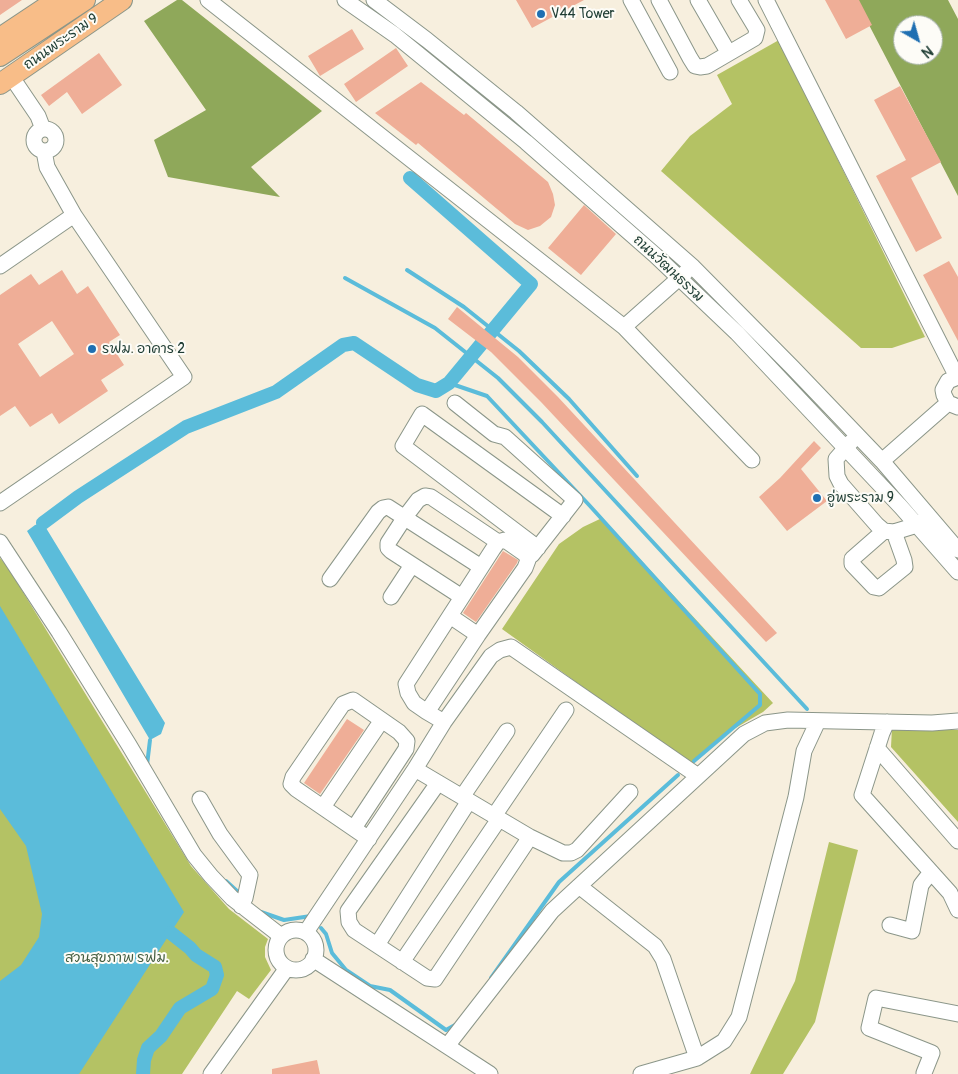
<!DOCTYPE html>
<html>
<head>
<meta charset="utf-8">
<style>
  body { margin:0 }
  #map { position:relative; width:958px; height:1074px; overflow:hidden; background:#f7efde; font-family:Pangolin,sans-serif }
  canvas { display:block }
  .north { position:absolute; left:893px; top:15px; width:50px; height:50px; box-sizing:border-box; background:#fdfcf7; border:1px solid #a4b0a9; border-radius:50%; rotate:142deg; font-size:14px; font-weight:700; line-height:20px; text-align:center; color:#1f3d34 }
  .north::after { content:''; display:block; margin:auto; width:18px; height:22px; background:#1f6fb2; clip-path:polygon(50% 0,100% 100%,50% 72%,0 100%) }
</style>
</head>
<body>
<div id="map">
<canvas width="958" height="1074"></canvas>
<div class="north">N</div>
</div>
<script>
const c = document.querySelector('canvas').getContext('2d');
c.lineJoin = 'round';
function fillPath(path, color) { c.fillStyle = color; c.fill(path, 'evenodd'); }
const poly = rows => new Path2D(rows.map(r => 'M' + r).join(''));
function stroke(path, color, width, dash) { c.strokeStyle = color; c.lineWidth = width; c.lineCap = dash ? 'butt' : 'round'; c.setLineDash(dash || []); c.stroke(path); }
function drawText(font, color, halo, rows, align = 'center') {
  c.font = font + ' Pangolin,"Playpen Sans Thai",sans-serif'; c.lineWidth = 4; c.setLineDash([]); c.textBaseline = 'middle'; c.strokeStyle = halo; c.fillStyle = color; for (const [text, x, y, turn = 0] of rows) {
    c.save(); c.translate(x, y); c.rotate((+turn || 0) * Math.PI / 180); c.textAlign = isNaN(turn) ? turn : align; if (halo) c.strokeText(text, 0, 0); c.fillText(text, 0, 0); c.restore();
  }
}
const green = poly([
  [779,40,925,337,892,348,861,348,661,171,690,136,732,104,717,75],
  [602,518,773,703,763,712,720,737,692,765,502,629,559,544,583,527],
  [0,558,7,566,191,866,229,909,268,939,265,947,265,957,271,970,249,999,237,991,182,1074,0,1074],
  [892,728,958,730,958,822,891,747],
  [829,842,858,850,815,1022,783,1074,750,1074,795,981]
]);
const forest = poly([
  [177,0,182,0,322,111,251,167,280,197,168,177,154,140,206,110,144,21],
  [856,0,948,0,958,19,958,196],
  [903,25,933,25,933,55,903,55]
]);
const water = poly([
  [43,523,165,723,161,734,150,740,27,531,35,525],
  [0,606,184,912,79,1074,0,1074,0,981,21,965,39,937,42,914,26,846,0,809]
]);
const stream = poly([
  [407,270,464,307,519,351,569,399,637,476],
  [345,278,435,328,498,378,542,422,807,709],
  [449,383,487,396,590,506,760,694,760,705,694,761],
  [147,765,150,740],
  [226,881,237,891],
  [261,912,284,920,311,916],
  [321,928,326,934,332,953,346,970,370,986,390,990,446,1030,455,1025],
  [491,978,559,882,678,775]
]);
const canal = poly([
  [43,523,78,497,186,427,276,392,343,345,354,343,417,385,436,391,449,383,531,284,410,178],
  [143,1074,144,1060,148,1048,161,1036,180,1008,212,989,217,975,215,967,196,955,190,948,171,933]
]);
const building = poly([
  [0,0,22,0,0,15],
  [516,0,584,0,532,28],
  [825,0,859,0,872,25,846,39],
  [352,29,364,49,320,76,308,56],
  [396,48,408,66,356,102,344,84],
  [99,53,122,85,82,114,67,92,49,106,41,95],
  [421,82,464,115,466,113,548,182,553,194,555,205,551,217,540,226,528,230,515,224,418,143,416,145,375,113],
  [900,86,941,162,911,178,942,238,916,252,876,176,906,160,874,100],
  [584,205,616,234,581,275,548,248],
  [949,261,958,277,958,341,923,275],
  [62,270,77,294,88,286,120,335,109,342,124,365,101,380,108,391,59,424,52,413,30,427,15,406,0,416,0,295,31,274,39,285],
  [52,321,74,354,40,377,18,344],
  [457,307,518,357,558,397,777,633,766,642,541,402,491,352,448,319],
  [814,441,821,448,801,469,827,501,787,531,759,497,780,478],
  [503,551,518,560,517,563,476,622,463,613],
  [347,719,364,730,320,794,304,783],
  [317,1060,320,1074,272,1074,272,1069]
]);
const minor = poly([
  [208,0,624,327,686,272],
  [345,0,395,35,526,142,655,255,737,333,901,507,958,572],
  [374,0,427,40,516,112,693,267,793,368,882,461,958,550],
  [631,0,670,72],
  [659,0,690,58,695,66,700,67,707,66,755,38,757,30,739,0],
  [698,0,728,52],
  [766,0,957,377],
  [11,76,38,116,43,129],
  '34 140a11 11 0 1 1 22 0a11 11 0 1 1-22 0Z',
  [44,151,47,167,74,215],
  [0,266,74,215,184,377,0,503],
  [624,327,752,460],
  [455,403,494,434,505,437,575,500,532,555],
  [958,407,948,403,944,395,943,390,948,381,958,377],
  [851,442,836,459,837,476,841,484,877,525,884,531,894,532,917,525,924,520],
  [882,461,948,403],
  [884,531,852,559,852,564,874,587,879,588,905,567,904,560,894,532],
  [0,542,59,632,129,745,194,855,211,876,232,898,281,936],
  [538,548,403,446,422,414,563,516],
  [330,579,378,512,383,508,388,507,481,567],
  [391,597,412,565],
  [462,597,391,551,388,548,388,543,405,517,418,500,425,496,431,497,498,542],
  [450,616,478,635],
  [427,712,414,703,408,693,406,684,493,549,498,542,505,540,525,554,528,560,525,568,478,635,427,712,444,722],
  [887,722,882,733,862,795,950,893,958,910],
  [877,748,958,841],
  [415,769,530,837,563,853,571,853,577,850,630,792],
  [438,783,348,911,349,922,354,930,427,978,435,979,530,837],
  [462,797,507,731],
  [200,799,220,834,250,875,245,898,241,906],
  [323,807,382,720],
  [494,816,566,710],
  [354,828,406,749,407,741,399,732,353,700,343,704,293,777,291,784,296,789,369,839],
  [579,886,655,946,663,959,697,1058],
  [890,925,912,931,921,885,931,872],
  '276 950a20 20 0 1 1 40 0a20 20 0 1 1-40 0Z',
  [306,932,415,769,444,722,491,656,500,650,511,647,698,776],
  [377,945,469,801],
  [313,959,490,1074],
  [402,962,499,819],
  [447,1046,552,911,744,734,765,723,788,720,932,723,958,721],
  [924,1073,932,1053,869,1028,876,998,958,1014],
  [211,1074,287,968],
  [641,1074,697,1058,724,1041,739,1017,796,797,804,751,818,721]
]);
const major = poly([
  [0,38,57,0],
  [0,56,85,0],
  [0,84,122,0]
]);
const markers = [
  [541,14,5,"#1f6fb2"],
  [92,349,5,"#1f6fb2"],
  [817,498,5,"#1f6fb2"]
];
const poiNames = [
  ["V44 Tower",551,14],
  ["รฟม. อาคาร 2",102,349],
  ["อู่พระราม 9",827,498]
];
const streetNames = [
  ["ถนนพระราม 9",61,42,-35],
  ["ถนนวัฒนธรรม",668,269,43]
];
const parkNames = [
  ["สวนสุขภาพ รฟม.",117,958]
];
fillPath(green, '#b4c264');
fillPath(forest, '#8fa85a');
fillPath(water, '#5bbcda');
stroke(stream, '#5bbcda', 4);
stroke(canal, '#5bbcda', 14);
fillPath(building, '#efae97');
stroke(minor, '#8b9689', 17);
stroke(major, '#8b9689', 22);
stroke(minor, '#fff', 15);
stroke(major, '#f8bd88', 20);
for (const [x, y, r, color] of markers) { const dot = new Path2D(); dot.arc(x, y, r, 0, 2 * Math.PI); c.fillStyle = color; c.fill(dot); stroke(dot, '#fdfcf7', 2); }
drawText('14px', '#1f3d34', '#fdfcf7', poiNames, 'left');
drawText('14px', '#1f3d34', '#fdfcf7', streetNames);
drawText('14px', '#445e40', '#fdfcf7', parkNames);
</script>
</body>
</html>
